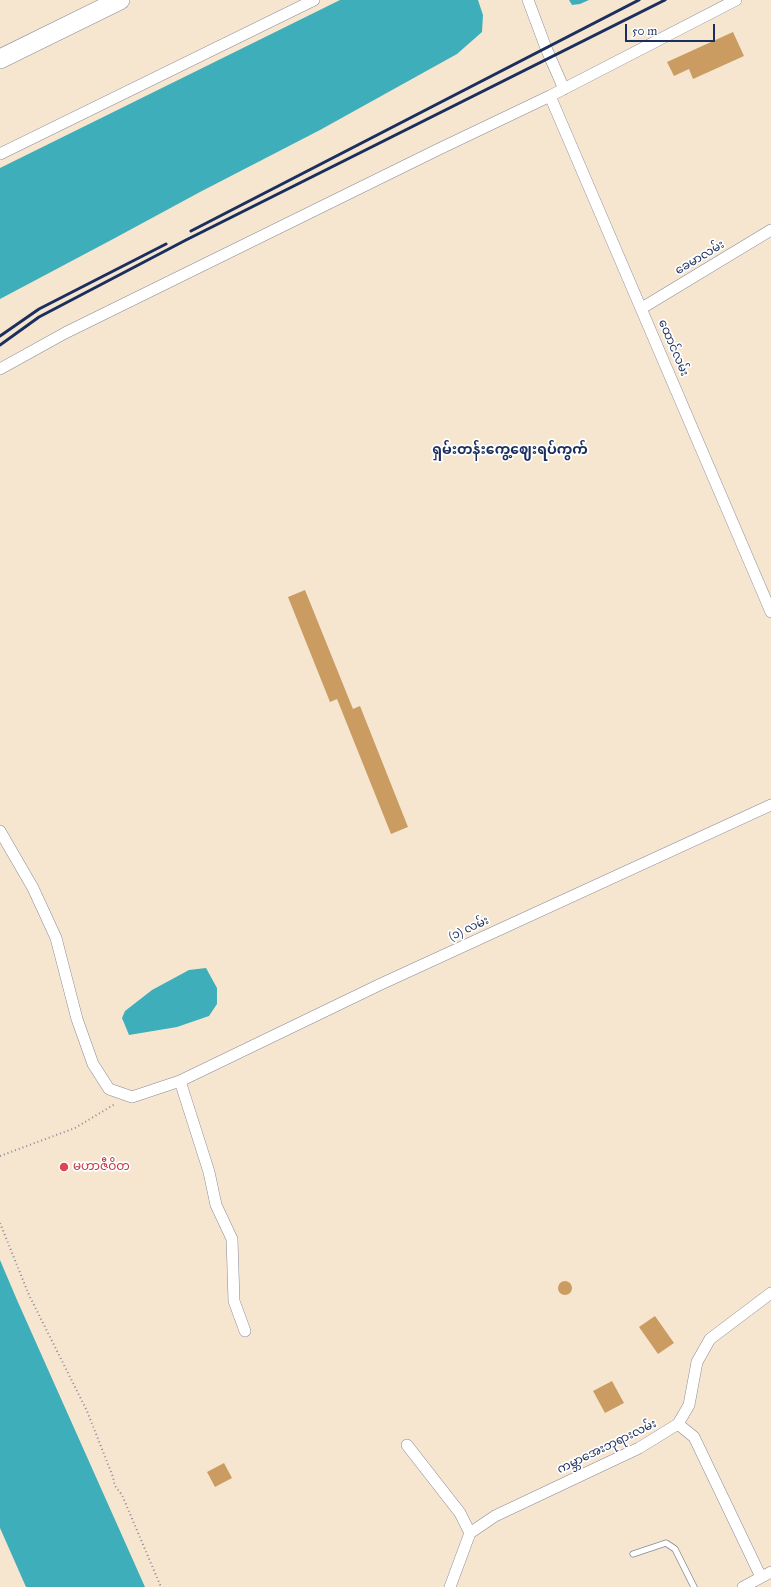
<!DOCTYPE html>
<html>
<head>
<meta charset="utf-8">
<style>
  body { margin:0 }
  #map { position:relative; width:771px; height:1587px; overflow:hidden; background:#f6e6d0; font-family:"IM FELL Great Primer",serif }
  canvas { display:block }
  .scale { position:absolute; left:625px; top:24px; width:90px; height:18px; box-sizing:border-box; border:2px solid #1b2f5e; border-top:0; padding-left:5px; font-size:12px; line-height:14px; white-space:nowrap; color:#1b2f5e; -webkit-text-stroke:3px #fff; paint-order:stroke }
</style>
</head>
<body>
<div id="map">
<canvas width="771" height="1587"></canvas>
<div class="scale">50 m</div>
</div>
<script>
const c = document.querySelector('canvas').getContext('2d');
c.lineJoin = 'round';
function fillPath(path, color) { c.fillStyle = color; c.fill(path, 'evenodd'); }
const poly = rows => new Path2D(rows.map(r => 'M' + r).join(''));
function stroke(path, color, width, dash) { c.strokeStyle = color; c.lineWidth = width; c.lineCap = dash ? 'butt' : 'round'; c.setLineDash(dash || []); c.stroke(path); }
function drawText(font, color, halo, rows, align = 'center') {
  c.font = font + ' "IM FELL Great Primer","Noto Sans Myanmar",serif'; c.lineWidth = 3.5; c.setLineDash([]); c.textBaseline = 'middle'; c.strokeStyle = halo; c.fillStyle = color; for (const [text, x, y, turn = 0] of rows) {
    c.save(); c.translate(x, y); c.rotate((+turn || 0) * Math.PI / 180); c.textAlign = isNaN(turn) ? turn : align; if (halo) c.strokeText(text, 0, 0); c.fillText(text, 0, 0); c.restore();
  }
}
const water = poly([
  [340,0,478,0,483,15,482,32,457,54,320,130,200,192,115,238,0,299,0,168],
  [569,0,589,0,580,4,572,5],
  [206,968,217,988,217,1004,209,1016,177,1027,129,1035,122,1018,125,1011,152,990,189,970],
  [0,1260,17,1300,145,1587,26,1587,0,1528]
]);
const building = poly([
  [733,32,744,56,693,79,689,69,674,76,667,62],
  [305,590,353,709,360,706,408,827,391,834,337,699,330,702,288,597],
  '558 1288a7 7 0 1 1 14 0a7 7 0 1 1-14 0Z',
  [655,1316,674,1343,658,1354,639,1327],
  [612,1381,624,1403,605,1413,593,1391],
  [224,1463,232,1478,215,1487,207,1472]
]);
const path = poly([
  [0,1156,75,1128,115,1104],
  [0,1223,29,1295,87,1411,113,1477,115,1486,122,1495,161,1587]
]);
const service = poly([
  [633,1554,666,1543,675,1549,694,1587]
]);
const minor = poly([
  [528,0,546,48,564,89],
  [550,96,771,612],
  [0,154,314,0],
  [642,308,771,230],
  [0,369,65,333,437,150,550,96,736,0],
  [0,831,33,888,56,938,77,1019,93,1064,109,1089,132,1097,180,1081,381,984,771,805],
  [180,1081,209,1172,216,1205,232,1239,234,1301,245,1331],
  [678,1424,694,1437,761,1577],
  [407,1445,460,1513,470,1533],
  [450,1587,470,1533,495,1516,639,1448,678,1424,689,1405,697,1362,710,1339,771,1293],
  [743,1587,771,1572]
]);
const trunk = poly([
  [0,59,120,0]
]);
const rail = poly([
  [191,231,639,0],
  [0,336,39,309,166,244],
  [0,345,39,317,186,240,665,0]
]);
const markers = [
  [64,1167,5,"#e0444e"]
];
const streetNames = [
  ["ခေမာလမ်း",700,258,-31],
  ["ထောင်လမ်း",673,348,67],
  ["(၁) လမ်း",469,929,-25],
  ["ကမ္ဘာအေးဘုရားလမ်း",607,1447,-26]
];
const healthNames = [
  ["မဟာဇီဝိတ",73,1167]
];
const quarterNames = [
  ["ရှမ်းတန်းကွေ့ဈေးရပ်ကွက်",510,451]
];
fillPath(water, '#3eaeba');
fillPath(building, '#cb9c62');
stroke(service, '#888a97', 7);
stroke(minor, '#888a97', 12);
stroke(trunk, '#888a97', 20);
stroke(path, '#888a97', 2, [1, 3]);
stroke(service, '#fff', 5.5);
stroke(minor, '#fff', 11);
stroke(trunk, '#fff', 19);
stroke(rail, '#1b2f5e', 3);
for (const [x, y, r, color] of markers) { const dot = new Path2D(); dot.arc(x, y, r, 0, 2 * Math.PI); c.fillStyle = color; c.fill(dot); stroke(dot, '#fff', 1.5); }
drawText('12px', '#1b2f5e', '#fff', streetNames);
drawText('12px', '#be3a42', '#fff', healthNames, 'left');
drawText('bold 14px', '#1b2f5e', '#fff', quarterNames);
</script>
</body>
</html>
